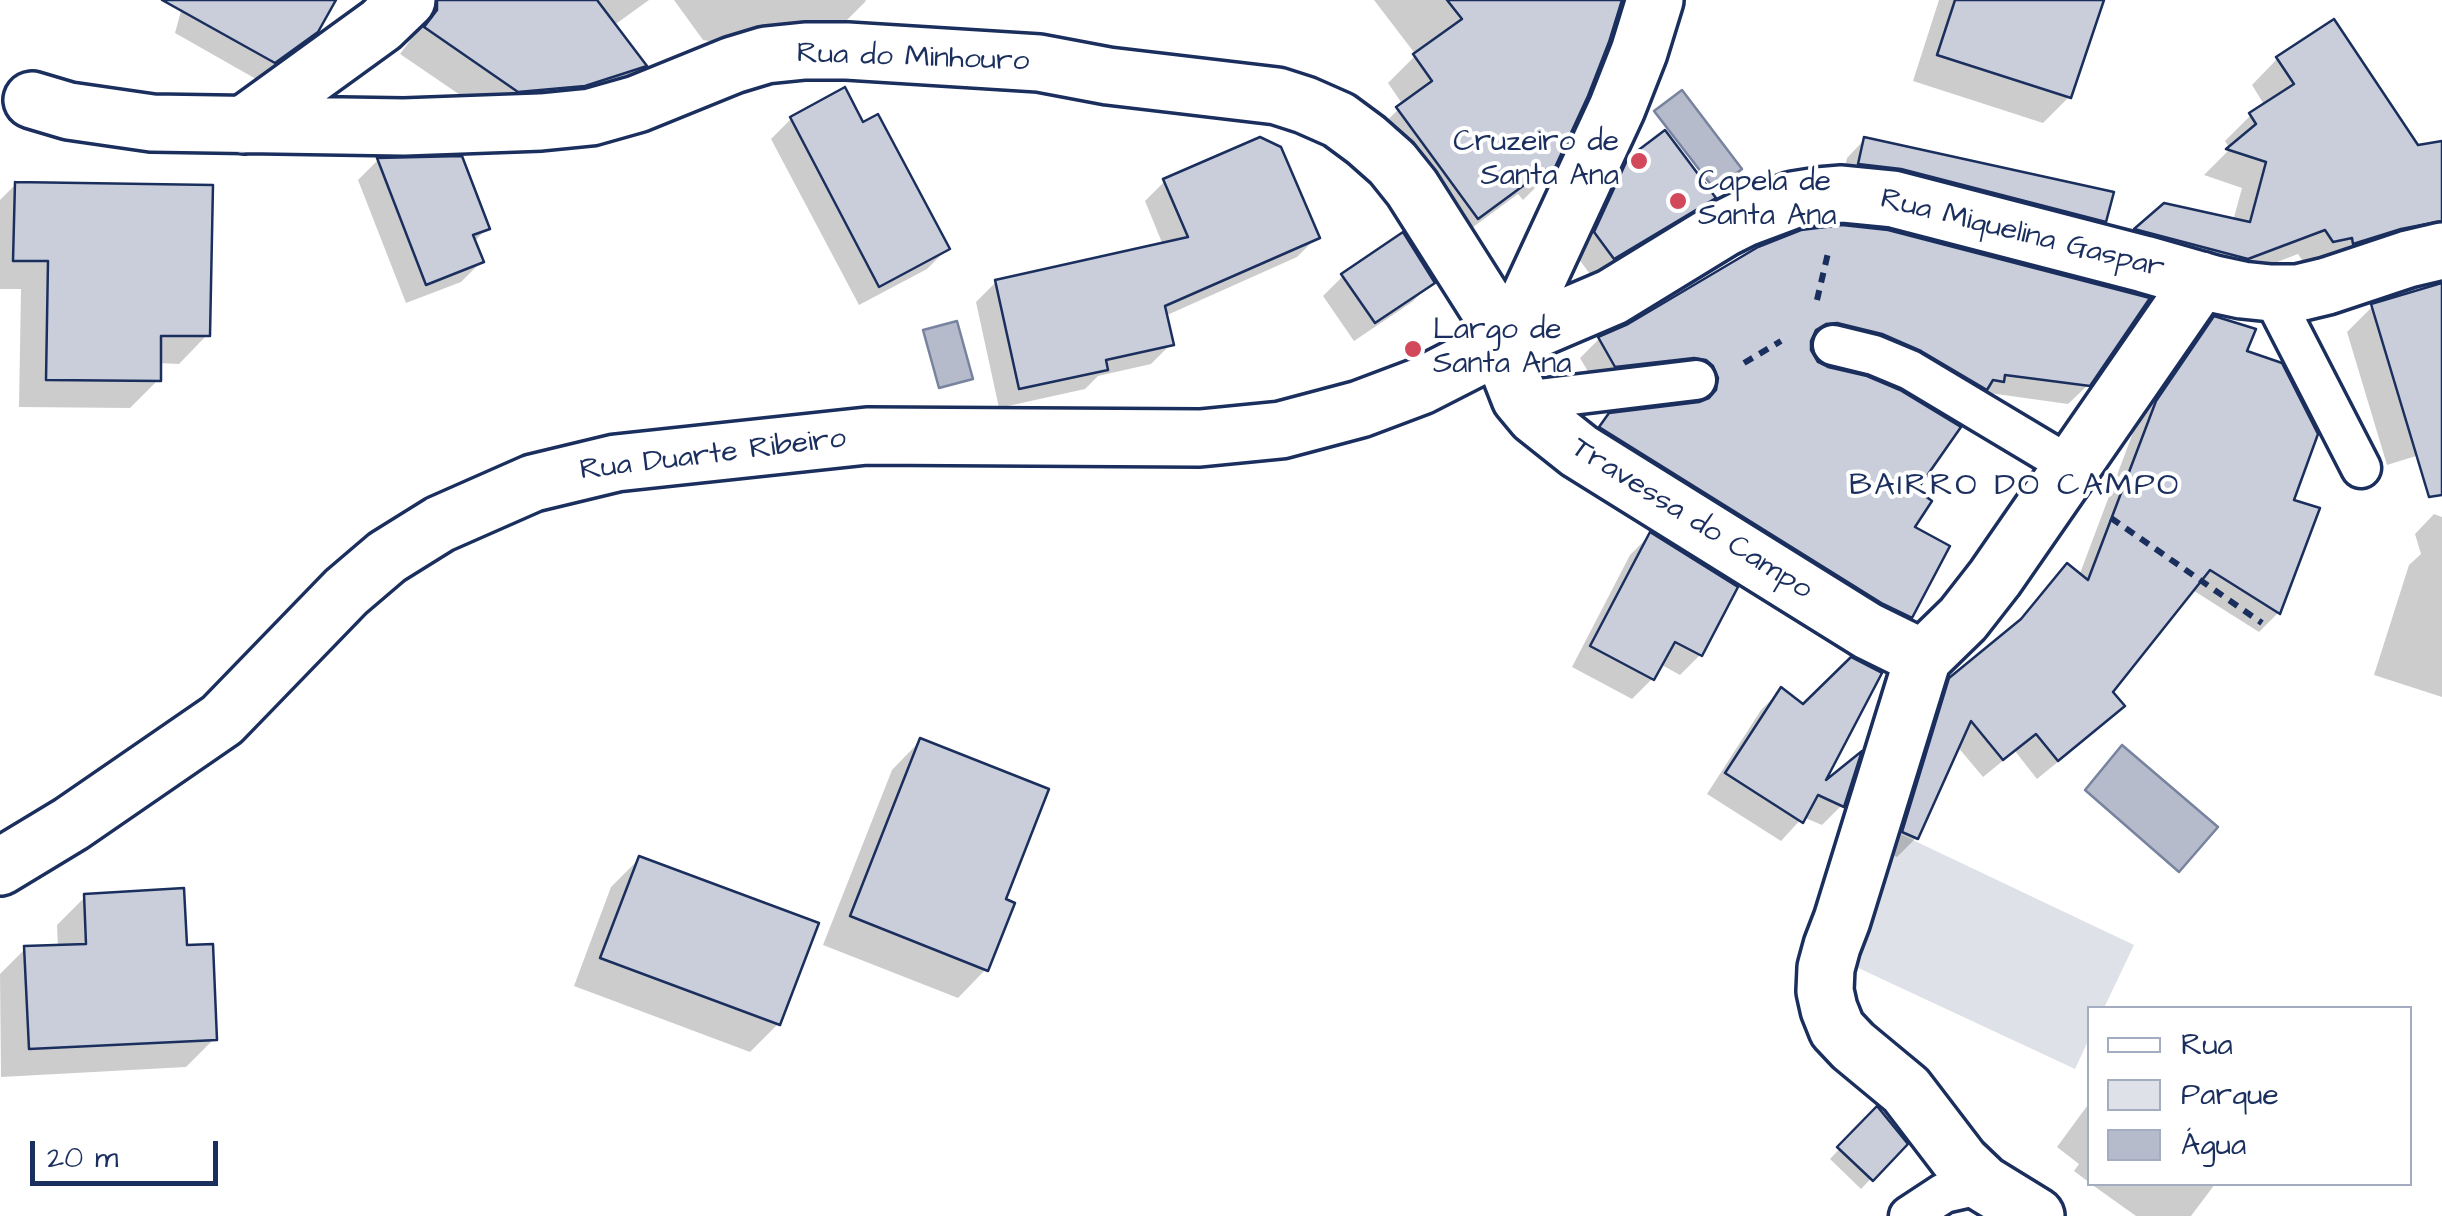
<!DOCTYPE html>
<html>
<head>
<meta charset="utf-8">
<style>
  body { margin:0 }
  #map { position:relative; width:2442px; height:1216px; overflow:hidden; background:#fff; font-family:"Architects Daughter",sans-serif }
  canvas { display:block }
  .legend { position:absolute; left:2087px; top:1006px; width:325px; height:180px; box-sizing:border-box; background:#fff; border:2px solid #a4acbf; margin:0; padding:12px 18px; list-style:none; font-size:30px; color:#1b2f5e }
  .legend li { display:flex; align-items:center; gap:20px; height:50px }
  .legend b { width:50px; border:2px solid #a4acbf }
  .scale { position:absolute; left:30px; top:1141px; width:188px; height:45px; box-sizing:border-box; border:5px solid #1b2f5e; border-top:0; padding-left:12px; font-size:30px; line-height:35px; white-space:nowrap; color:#1b2f5e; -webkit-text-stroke:8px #fff; paint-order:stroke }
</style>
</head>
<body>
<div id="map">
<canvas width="2442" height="1216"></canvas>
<ul class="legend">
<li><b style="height:12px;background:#fff"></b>Rua</li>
<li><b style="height:28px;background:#dee1e7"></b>Parque</li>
<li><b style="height:28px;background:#b5bbca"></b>Água</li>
</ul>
<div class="scale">20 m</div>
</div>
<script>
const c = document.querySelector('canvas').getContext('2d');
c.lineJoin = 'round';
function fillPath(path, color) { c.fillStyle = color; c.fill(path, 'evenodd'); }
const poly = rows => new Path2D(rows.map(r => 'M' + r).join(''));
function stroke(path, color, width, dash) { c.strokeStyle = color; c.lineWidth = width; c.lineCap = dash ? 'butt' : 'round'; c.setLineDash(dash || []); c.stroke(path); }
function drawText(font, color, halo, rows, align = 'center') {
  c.font = font + ' "Architects Daughter",sans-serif'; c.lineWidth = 8; c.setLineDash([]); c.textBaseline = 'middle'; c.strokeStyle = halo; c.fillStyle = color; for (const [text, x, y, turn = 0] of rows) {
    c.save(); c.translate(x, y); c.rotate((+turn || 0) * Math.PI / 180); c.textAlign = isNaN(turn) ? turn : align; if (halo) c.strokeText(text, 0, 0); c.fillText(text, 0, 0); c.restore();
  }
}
const green = poly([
  [1898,833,2134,945,2104,1008,2090,1008,2089,1039,2075,1069,1839,959]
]);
const water = poly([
  [1682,90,1742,169,1715,190,1654,111,1682,90],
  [957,321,973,379,939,388,923,330,957,321],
  [2122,745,2218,827,2179,872,2085,790,2122,745]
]);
const shadow = poly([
  [184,0,326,0,304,39,286,57,256,79,175,33],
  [398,0,649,0,613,26,643,66,618,92,491,116,400,54,412,38,413,20],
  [674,0,865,0,866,1,840,27,744,48,703,40],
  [1374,0,1620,0,1586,95,1549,174,1523,200,1518,194,1450,244,1371,136,1403,105,1388,83,1416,55],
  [1939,0,2101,0,2069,97,2043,123,1913,81],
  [2334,22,2417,148,2442,143,2442,261,2306,266,2298,254,2220,284,2111,255,2165,206,2233,221,2242,188,2204,175,2230,149,2225,141,2251,115,2265,106,2252,85,2277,59],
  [791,119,862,125,947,249,927,269,859,305,771,139],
  [1865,139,2104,221,2086,239,1842,182,1847,158],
  [378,160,487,228,474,242,481,262,461,282,406,303,358,180],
  [1630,160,1712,198,1692,217,1593,278,1575,254,1609,181],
  [1165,181,1317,237,1297,257,1165,316,1171,344,1151,364,1098,376,1085,389,999,408,976,302,996,282,1163,245,1145,201],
  [16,184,207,335,179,364,158,363,158,380,130,408,19,407,21,289,0,289,0,200],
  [1759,249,2088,385,2068,404,1989,393,1982,400,1817,341,1809,342,1809,351,1914,491,1910,616,1891,635,1591,435,1610,416,1699,405,1700,397,1596,385,1580,358,1599,339,1629,326],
  [1343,276,1432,282,1412,302,1354,341,1323,296],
  [2442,286,2442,448,2387,465,2347,332,2373,306],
  [2215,319,2244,353,2291,502,2317,510,2278,613,2259,632,2191,589,2110,692,2122,706,2103,725,2037,779,2015,751,1983,777,1957,746,1916,838,1897,857,1884,851,1931,700,1951,680,2011,631,2048,585,2067,566,2079,576,2137,422,2195,338],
  [2434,514,2442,517,2442,697,2374,675,2409,565,2421,554,2415,534],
  [1650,535,1700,655,1680,675,1660,664,1652,679,1632,699,1572,667,1630,555],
  [1781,690,1818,790,1842,805,1822,825,1803,817,1781,841,1707,794,1761,710],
  [920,741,1003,900,986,969,958,998,823,945,892,770],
  [640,858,778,1024,750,1052,574,986,611,887],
  [85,897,185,948,214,1039,186,1067,1,1077,0,974,25,949,58,948,57,925],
  [2090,1102,2090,1183,2074,1171,2079,1164,2057,1147],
  [1876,1110,1904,1144,1861,1189,1830,1159],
  [2091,1184,2215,1184,2191,1216,2136,1216]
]);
const building = poly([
  [162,0,336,0,318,32,275,63,162,0],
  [437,0,597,0,647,66,585,86,518,92,424,27,437,10,437,0],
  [1447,0,1622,0,1609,42,1588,96,1551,176,1546,169,1478,219,1396,107,1432,81,1413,54,1462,19,1447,0],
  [1955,0,2104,0,2071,98,1937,55,1955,0],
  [2334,19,2418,145,2442,141,2442,221,2401,229,2353,244,2352,238,2333,242,2325,230,2248,259,2134,229,2164,203,2250,222,2266,162,2226,149,2256,124,2249,113,2294,84,2276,57,2334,19],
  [845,87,863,122,878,114,950,249,879,287,790,117,845,87],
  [1665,130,1716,198,1614,259,1594,232,1628,158,1665,130],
  [1260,137,1281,147,1320,238,1165,306,1174,345,1106,360,1108,370,1019,389,995,280,1188,237,1163,179,1260,137],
  [1864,137,2114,192,2106,222,1901,169,1858,164,1864,137],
  [462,156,490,229,473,235,484,262,426,285,377,158,462,156],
  [15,182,213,185,210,336,161,336,161,381,46,380,48,261,13,261,15,182],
  [1842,225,1888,230,2150,298,2090,386,2005,375,2004,382,1993,380,1987,390,1921,351,1882,334,1837,323,1826,324,1816,330,1811,341,1811,350,1818,362,1828,367,1867,376,1900,390,1961,427,1917,490,1932,501,1915,527,1950,546,1912,618,1883,604,1599,427,1609,413,1699,402,1709,398,1716,390,1718,378,1713,366,1706,360,1694,358,1615,367,1598,337,1628,324,1758,247,1801,230,1842,225],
  [1403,232,1435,283,1375,323,1341,274,1403,232],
  [2442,283,2442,495,2429,497,2371,304,2442,283],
  [2214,316,2256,329,2247,351,2282,363,2318,434,2294,500,2320,508,2280,614,2210,570,2113,692,2125,706,2058,761,2036,734,2003,760,1971,721,1918,839,1902,832,1949,678,2021,619,2067,563,2088,580,2156,401,2214,316],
  [1650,532,1738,587,1702,656,1675,642,1654,680,1590,646,1650,532],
  [1851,657,1882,673,1826,780,1862,751,1844,807,1818,795,1803,823,1725,773,1781,687,1803,704,1851,657],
  [920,738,1049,789,1006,899,1015,903,988,971,850,916,920,738],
  [639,856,819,923,780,1025,600,958,639,856],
  [184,888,187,945,213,944,217,1040,29,1049,24,946,86,944,84,894,184,888],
  [1877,1106,1908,1144,1873,1181,1837,1147,1877,1106]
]);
const path = poly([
  [1817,300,1828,253],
  [1744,363,1781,341],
  [2111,518,2262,623]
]);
const service = poly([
  [2271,293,2361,468],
  [1833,345,1874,355,1910,370,2072,467],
  [1522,401,1696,380],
  [1909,1216,1944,1193,1984,1184]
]);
const minor = poly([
  [32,100,69,111,152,123,404,127,541,122,591,117,637,104,733,65,766,55,805,51,847,51,1039,63,1108,76,1277,96,1305,105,1339,120,1366,140,1392,163,1412,188,1509,341,1511,375,1520,398,1535,416,1579,451,1868,631,1923,658],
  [243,125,381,25,407,0],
  [1509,341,1617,108,1639,52,1655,0],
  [1923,658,1842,920,1832,946,1826,968,1825,991,1829,1009,1837,1029,1853,1046,1906,1090,1961,1162,1984,1184,2036,1216],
  [1923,658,1963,619,1995,578,2201,280],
  [0,867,71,824,222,720,346,592,387,557,440,524,533,483,616,463,867,436,1200,438,1281,430,1360,409,1421,386,1509,341,1612,297,1723,229,1745,218,1793,200,1818,196,1842,194,1893,199,2144,264,2214,284,2242,290,2271,293,2298,293,2327,286,2408,259,2442,251]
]);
const markers = [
  [1639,161,10,"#d1495b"],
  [1678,201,10,"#d1495b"],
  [1413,349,10,"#d1495b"]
];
const streetNames = [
  ["Rua do Minhouro",913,59,2],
  ["Rua Miquelina Gaspar",2022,235,14],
  ["Rua Duarte Ribeiro",713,456,-7],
  ["Travessa do Campo",1691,520,32]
];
const poiNames = [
  ["Cruzeiro de",1619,144,"right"],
  ["Santa Ana",1619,178,"right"],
  ["Capela de",1698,184],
  ["Santa Ana",1698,218],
  ["Largo de",1433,332],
  ["Santa Ana",1433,366]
];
const neighbourhoodNames = [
  ["BAIRRO DO CAMPO",2015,487]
];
fillPath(green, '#dee1e7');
fillPath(water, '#b5bbca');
stroke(water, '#77839f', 2.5);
fillPath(shadow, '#0003');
fillPath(building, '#caceda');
stroke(building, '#1b2f5e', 2.5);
stroke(service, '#1b2f5e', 45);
stroke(minor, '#1b2f5e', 62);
stroke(path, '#1b2f5e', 6, [10, 8]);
stroke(service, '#fff', 38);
stroke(minor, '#fff', 55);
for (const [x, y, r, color] of markers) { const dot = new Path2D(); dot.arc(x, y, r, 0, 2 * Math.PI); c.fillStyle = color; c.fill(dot); stroke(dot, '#fff', 4); }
drawText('30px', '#1b2f5e', '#fff', streetNames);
drawText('30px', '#1b2f5e', '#fff', poiNames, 'left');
c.letterSpacing = '2.5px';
drawText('32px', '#1b2f5e', '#fff', neighbourhoodNames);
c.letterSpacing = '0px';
</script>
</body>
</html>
